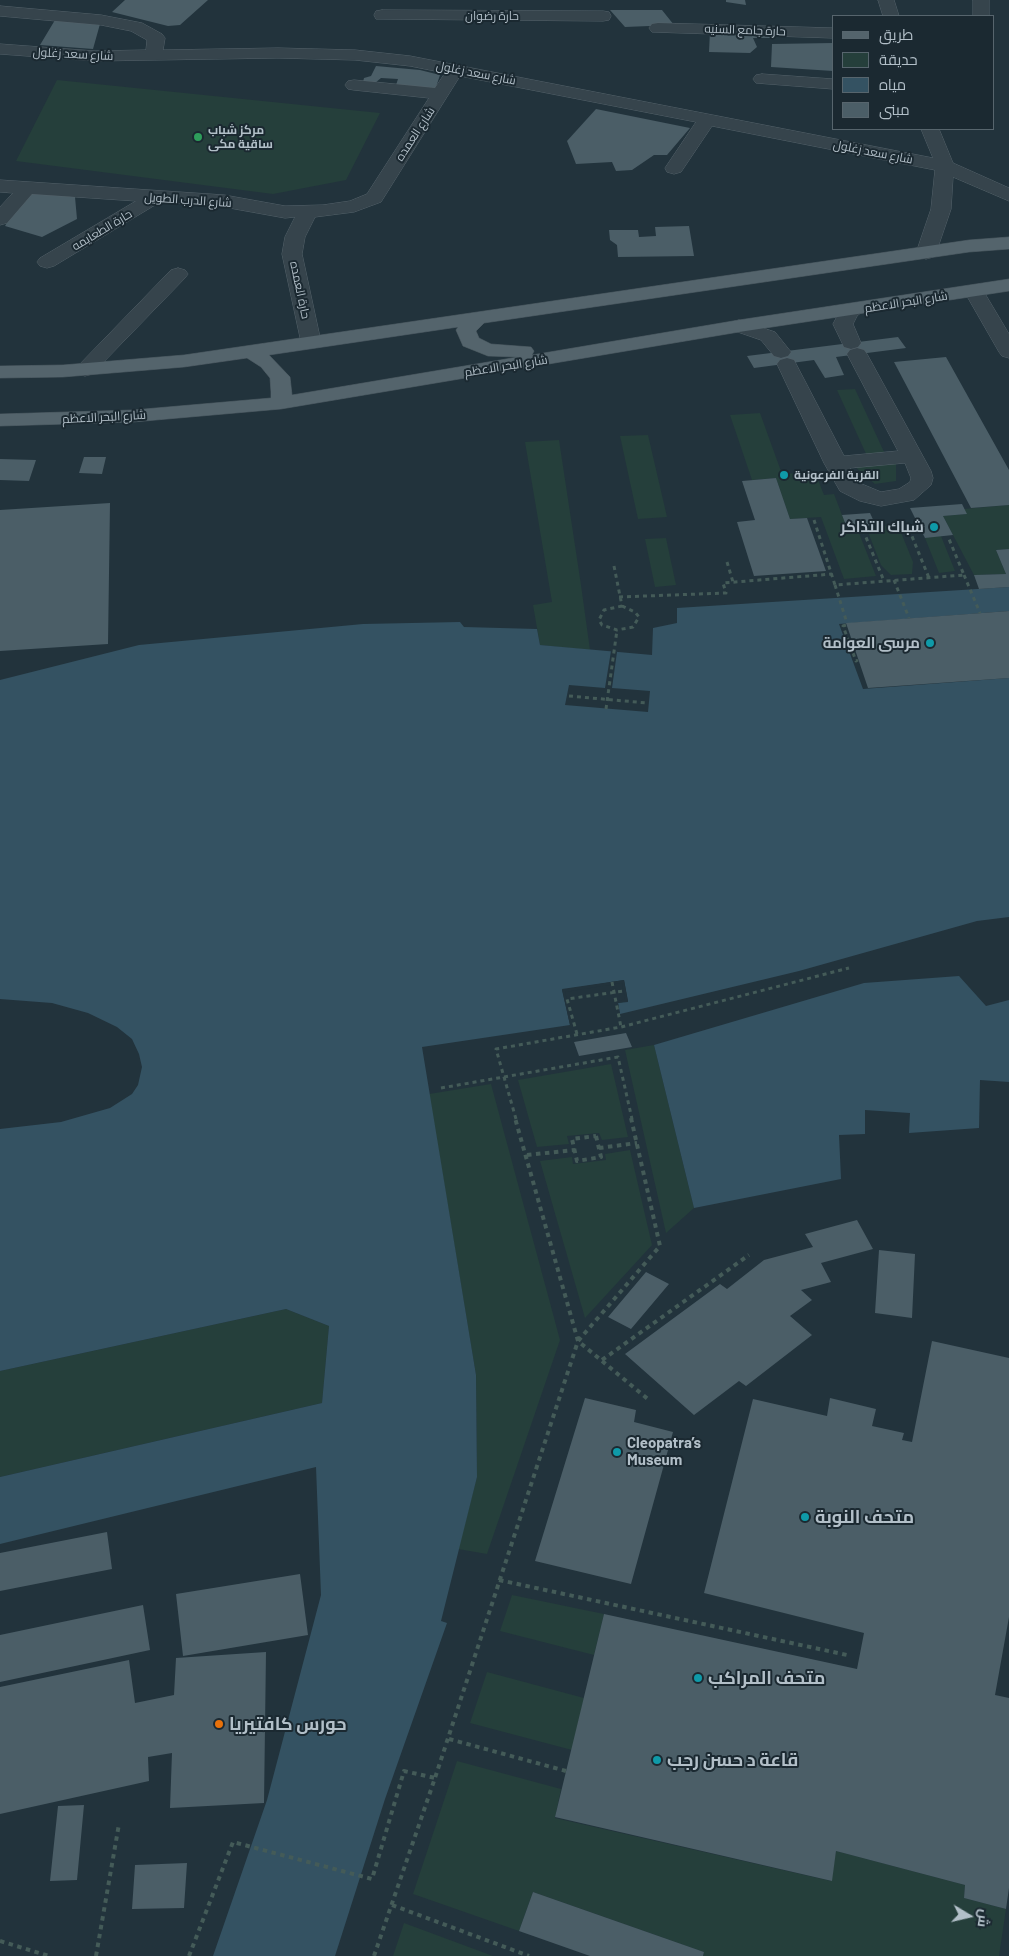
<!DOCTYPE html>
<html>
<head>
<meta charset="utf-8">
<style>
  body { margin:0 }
  #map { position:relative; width:1009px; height:1956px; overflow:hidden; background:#22333c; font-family:Barlow,Cairo,sans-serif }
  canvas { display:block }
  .legend { position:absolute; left:832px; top:15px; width:162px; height:115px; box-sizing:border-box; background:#1b2931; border:1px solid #57656d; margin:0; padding:6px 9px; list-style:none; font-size:15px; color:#b2bfc8 }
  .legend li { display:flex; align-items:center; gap:10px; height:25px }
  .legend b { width:25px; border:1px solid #57656d }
  .north { position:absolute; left:944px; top:1891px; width:50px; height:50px; -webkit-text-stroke:4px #1b2931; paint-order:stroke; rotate:99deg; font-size:14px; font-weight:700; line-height:20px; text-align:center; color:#b2bfc8 }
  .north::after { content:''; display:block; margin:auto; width:18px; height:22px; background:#b2bfc8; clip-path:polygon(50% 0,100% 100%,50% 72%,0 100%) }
</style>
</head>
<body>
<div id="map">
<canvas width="1009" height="1956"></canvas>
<ul class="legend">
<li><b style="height:6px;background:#54646c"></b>طريق</li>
<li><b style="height:14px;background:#253f3b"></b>حديقة</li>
<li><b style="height:14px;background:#345262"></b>مياه</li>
<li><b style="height:14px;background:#4b5e67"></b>مبنى</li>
</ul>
<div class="north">ش</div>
</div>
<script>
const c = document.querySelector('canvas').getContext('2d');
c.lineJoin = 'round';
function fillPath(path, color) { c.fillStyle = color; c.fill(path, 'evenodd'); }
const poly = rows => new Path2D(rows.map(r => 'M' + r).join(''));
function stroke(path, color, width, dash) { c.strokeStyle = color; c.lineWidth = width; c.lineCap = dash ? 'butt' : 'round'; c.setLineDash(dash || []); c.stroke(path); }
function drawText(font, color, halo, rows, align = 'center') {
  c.font = font + ' Barlow,Cairo,sans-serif'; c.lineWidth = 4; c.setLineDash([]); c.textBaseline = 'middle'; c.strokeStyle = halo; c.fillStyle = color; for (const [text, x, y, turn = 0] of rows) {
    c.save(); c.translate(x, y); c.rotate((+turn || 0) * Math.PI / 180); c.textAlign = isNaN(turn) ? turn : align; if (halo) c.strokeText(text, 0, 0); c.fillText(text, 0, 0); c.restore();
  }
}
const green = poly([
  [57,80,380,113,346,180,273,194,16,161],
  [855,389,885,454,867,456,837,390],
  [760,413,782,474,815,472,824,495,834,494,847,528,857,528,876,576,844,579,821,517,790,519,776,478,752,480,730,415],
  [648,435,667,517,638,519,620,436],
  [559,440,581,585,590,650,540,645,533,605,552,602,525,442],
  [896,461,896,481,875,484,853,465],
  [1009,505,1009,549,996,550,1006,574,974,575,943,516,966,514,964,509],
  [898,525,913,562,912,574,891,575,881,565,866,527],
  [941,536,955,571,939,573,925,538],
  [666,538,676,585,655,587,645,539],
  [654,1045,694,1208,666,1233,625,1050],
  [611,1064,628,1137,602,1140,599,1133,567,1136,569,1144,537,1147,518,1080],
  [491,1084,560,1340,487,1554,458,1549,477,1477,476,1375,429,1094],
  [630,1150,652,1245,585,1318,540,1161,572,1157,573,1164,606,1160,605,1154],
  [286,1309,329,1326,322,1403,0,1477,0,1371],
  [512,1595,604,1614,594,1655,500,1631],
  [487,1672,584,1698,572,1750,470,1723],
  [457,1761,561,1789,555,1818,831,1881,836,1851,965,1885,964,1898,1006,1909,999,1956,703,1956,704,1952,533,1892,519,1931,413,1894],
  [404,1923,493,1956,393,1956]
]);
const water = poly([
  [1009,587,1009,611,839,624,863,689,1009,678,1009,917,977,921,799,971,620,1014,618,1003,628,1001,624,980,562,990,570,1025,422,1047,476,1375,477,1477,441,1621,447,1623,385,1799,335,1956,213,1956,267,1800,321,1595,316,1467,0,1544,0,1477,322,1403,329,1326,286,1309,0,1371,0,1129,61,1122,110,1108,132,1094,138,1085,142,1067,139,1054,132,1039,117,1027,88,1013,52,1003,0,999,0,680,139,645,363,624,460,622,464,627,537,629,540,645,652,655,653,628,677,623,677,608],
  [959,976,986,1006,1009,1000,1009,1082,980,1080,979,1128,909,1133,910,1113,865,1110,865,1134,839,1135,841,1179,694,1208,654,1045,864,983]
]);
const pier = poly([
  [611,651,617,652,612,688,650,691,648,712,565,705,569,685,605,688],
  [624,980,628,1002,618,1003,620,1014,618,1015,616,1002,625,999,622,983,565,992,573,1024,570,1025,562,989]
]);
const building = poly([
  [125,0,208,0,180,25,168,26,112,12],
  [726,0,745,0,746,5,726,2],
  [610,10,662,10,674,25,625,27],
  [55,20,100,24,93,49,40,45],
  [710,31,776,33,775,38,753,38,757,47,750,53,709,52],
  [833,43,833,71,771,67,772,44],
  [376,66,420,70,440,75,435,90,395,88,398,79,381,78,375,83,363,82,364,78,371,76],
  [596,109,690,128,667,155,654,155,632,170,616,171,612,162,576,164,567,141],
  [27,188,75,197,77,219,42,237,5,226],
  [689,226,694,256,618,257,617,245,610,240,609,230,638,230,639,237,656,236,655,227],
  [898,337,906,348,836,357,844,375,825,378,814,360,754,368,747,356],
  [946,357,1009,470,1009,505,971,508,894,362],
  [84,457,106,457,102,474,79,473],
  [0,459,36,460,29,481,0,480],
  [776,478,790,519,807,518,826,571,754,576,737,522,755,520,742,481],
  [110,503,108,644,0,651,0,510],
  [962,504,967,514,943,516,953,535,925,538,910,508],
  [870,513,876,526,847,528,842,515],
  [1009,549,1009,587,979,589,974,575,1006,574,996,550],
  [1009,611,1009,678,868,688,846,623],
  [626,1033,632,1047,579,1056,574,1042],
  [857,1220,873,1249,821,1263,831,1282,801,1290,812,1300,790,1316,812,1335,746,1386,739,1381,694,1415,625,1354,720,1284,727,1289,764,1260,813,1247,805,1234],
  [879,1250,915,1254,912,1318,875,1313],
  [646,1272,669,1284,631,1329,608,1317],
  [932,1341,1009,1358,1009,1617,995,1695,1009,1698,1009,1888,1006,1909,964,1898,965,1885,836,1851,832,1881,555,1817,604,1614,857,1669,864,1633,704,1593,753,1399,827,1416,830,1398,876,1409,872,1426,904,1433,902,1440,912,1442],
  [585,1398,636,1410,634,1422,673,1432,631,1584,535,1561],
  [107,1532,112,1569,0,1591,0,1553],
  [300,1574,308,1635,183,1656,176,1594],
  [143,1605,150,1650,0,1682,0,1635],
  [266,1652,264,1803,170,1808,172,1753,148,1757,149,1781,0,1814,0,1687,129,1660,135,1703,174,1695,176,1658],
  [84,1805,77,1880,50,1881,58,1806],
  [187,1863,184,1908,132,1909,135,1865],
  [533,1892,704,1952,703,1956,590,1956,519,1931]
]);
const pathFar1 = poly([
  [814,520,835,585,964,575,949,539],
  [909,529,929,578],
  [863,530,884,581],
  [727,562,733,582],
  [614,566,622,606],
  [964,575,980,613],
  [894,580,909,618],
  [835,585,847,623],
  [619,597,726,593,723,583,832,574],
  [622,606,635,612,639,617,633,627,617,630,602,625,599,620,604,610,622,606],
  [846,625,843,626,856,661,858,660],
  [569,696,647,703],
  [606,709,617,630],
  [612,982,621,1027],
  [577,1034,567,999,624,991],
  [441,1088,618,1057,632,1119],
  [516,1119,496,1049,621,1027,849,968]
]);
const path = poly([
  [631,1118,660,1246,578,1341,649,1400],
  [596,1136,601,1157,577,1161,572,1139,596,1136],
  [599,1148,637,1143],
  [527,1155,575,1150],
  [602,1360,749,1255],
  [499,1580,847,1655],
  [449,1739,566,1771],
  [392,1905,529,1956],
  [0,1941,49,1956],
  [96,1956,119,1824],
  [189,1956,233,1842,372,1879,404,1771,435,1778],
  [374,1956,435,1778,578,1341,515,1118]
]);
const minor = poly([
  [878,0,894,0,899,16,883,16,878,0],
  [973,0,989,0,989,16,973,16,973,0],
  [0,6,101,15,142,23,162,34,165,38,163,50,278,48,355,50,410,56,933,158,921,129,939,129,953,163,1009,188,1009,201,953,177,951,209,936,253,933,257,926,259,919,257,916,253,931,209,935,170,712,126,681,172,674,174,667,172,665,168,696,122,460,76,381,202,354,212,315,217,305,237,302,254,321,342,318,346,311,348,304,346,301,342,282,254,285,237,295,217,285,218,224,207,160,202,54,266,47,268,40,266,37,262,40,258,136,201,32,194,7,223,0,225,0,207,13,193,0,192,0,180,224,195,285,206,323,205,350,201,367,194,429,98,354,90,348,89,345,85,348,81,354,80,435,88,445,73,410,66,355,60,278,58,95,61,0,54,0,44,95,51,146,50,147,40,131,31,101,25,0,16,0,6],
  [382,10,603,11,609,12,611,16,609,20,603,21,376,19,374,15,376,11,382,10],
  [658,23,833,28,833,38,652,32,649,28,652,24,658,23],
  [762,74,833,79,833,89,756,83,753,79,756,75,762,74],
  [178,268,185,270,188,274,185,278,92,374,85,376,78,374,75,370,78,366,171,270,178,268],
  [974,285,981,287,1009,334,1009,358,1002,356,999,352,964,291,967,287,974,285],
  [855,303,862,305,865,309,857,316,853,324,861,343,858,347,851,349,844,347,833,324,841,309,855,303],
  [739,320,775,332,791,352,788,356,781,358,774,356,761,340,732,330,729,326,732,322,739,320],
  [857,348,864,350,867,354,931,471,933,478,931,485,914,500,881,506,860,501,840,491,824,463,777,364,780,360,787,358,794,360,844,456,898,451,847,354,850,350,857,348],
  [905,463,911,478,910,482,899,489,881,492,857,482,850,468,905,463]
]);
const major = poly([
  [1009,237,1009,249,969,252,484,323,476,331,479,338,491,344,531,347,534,351,532,355,739,320,1009,279,1009,291,739,332,281,409,133,422,0,426,0,414,133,410,271,398,271,392,270,378,261,367,247,358,184,367,63,377,0,378,0,366,63,365,184,355,969,240,1009,237],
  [458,327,456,330,463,346,488,356,518,357,292,395,290,377,269,355,458,327]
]);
const markers = [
  [198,137,5,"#2e9e5b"],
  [784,475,5,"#0f9aa8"],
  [934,527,5,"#0f9aa8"],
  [930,643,5,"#0f9aa8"],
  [617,1452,5,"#0f9aa8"],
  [805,1517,5,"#0f9aa8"],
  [698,1678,5,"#0f9aa8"],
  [219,1724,5,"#e8710a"],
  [657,1760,5,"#0f9aa8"]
];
const farStreetnames = [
  ["حارة رضوان",492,16],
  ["حارة جامع السنيه",745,30,2],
  ["شارع سعد زغلول",73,54,3],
  ["شارع سعد زغلول",476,73,11],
  ["شارع العمده",415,134,-57],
  ["شارع سعد زغلول",873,152,11],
  ["شارع الدرب الطويل",188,200,4],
  ["حارة الطعايمه",102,230,-31],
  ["حارة العمده",300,290,78],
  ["شارع البحر الاعظم",906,302,-9],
  ["شارع البحر الاعظم",506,366,-9],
  ["شارع البحر الاعظم",104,417,-3]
];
const farPoinames = [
  ["مركز شباب",208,130],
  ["ساقية مكى",208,144],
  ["القرية الفرعونية",794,475]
];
const poiNames = [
  ["شباك التذاكر",924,527],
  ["مرسى العوامة",920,643],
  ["Cleopatra’s",627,1443,"left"],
  ["Museum",627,1460,"left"]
];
const nearPoinames = [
  ["متحف النوبة",815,1517],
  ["متحف المراكب",708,1678],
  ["حورس كافتيريا",229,1724],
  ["قاعة د حسن رجب",667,1760]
];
fillPath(green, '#253f3b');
fillPath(water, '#345262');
fillPath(pier, '#22333c');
fillPath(building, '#4b5e67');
stroke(minor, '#54626a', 1);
stroke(major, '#425058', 1);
stroke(pathFar1, '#445b58', 3, [4, 4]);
stroke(path, '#445b58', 4, [4.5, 4.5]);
fillPath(minor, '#36444c');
fillPath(major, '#54646c');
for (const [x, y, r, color] of markers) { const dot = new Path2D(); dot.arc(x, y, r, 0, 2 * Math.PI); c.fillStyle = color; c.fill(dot); stroke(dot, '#1b2931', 2); }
drawText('12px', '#b2bfc8', '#1b2931', farStreetnames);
drawText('bold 12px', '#b2bfc8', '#1b2931', farPoinames, 'left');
drawText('bold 15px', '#b2bfc8', '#1b2931', poiNames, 'right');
drawText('bold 18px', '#b2bfc8', '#1b2931', nearPoinames, 'left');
</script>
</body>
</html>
